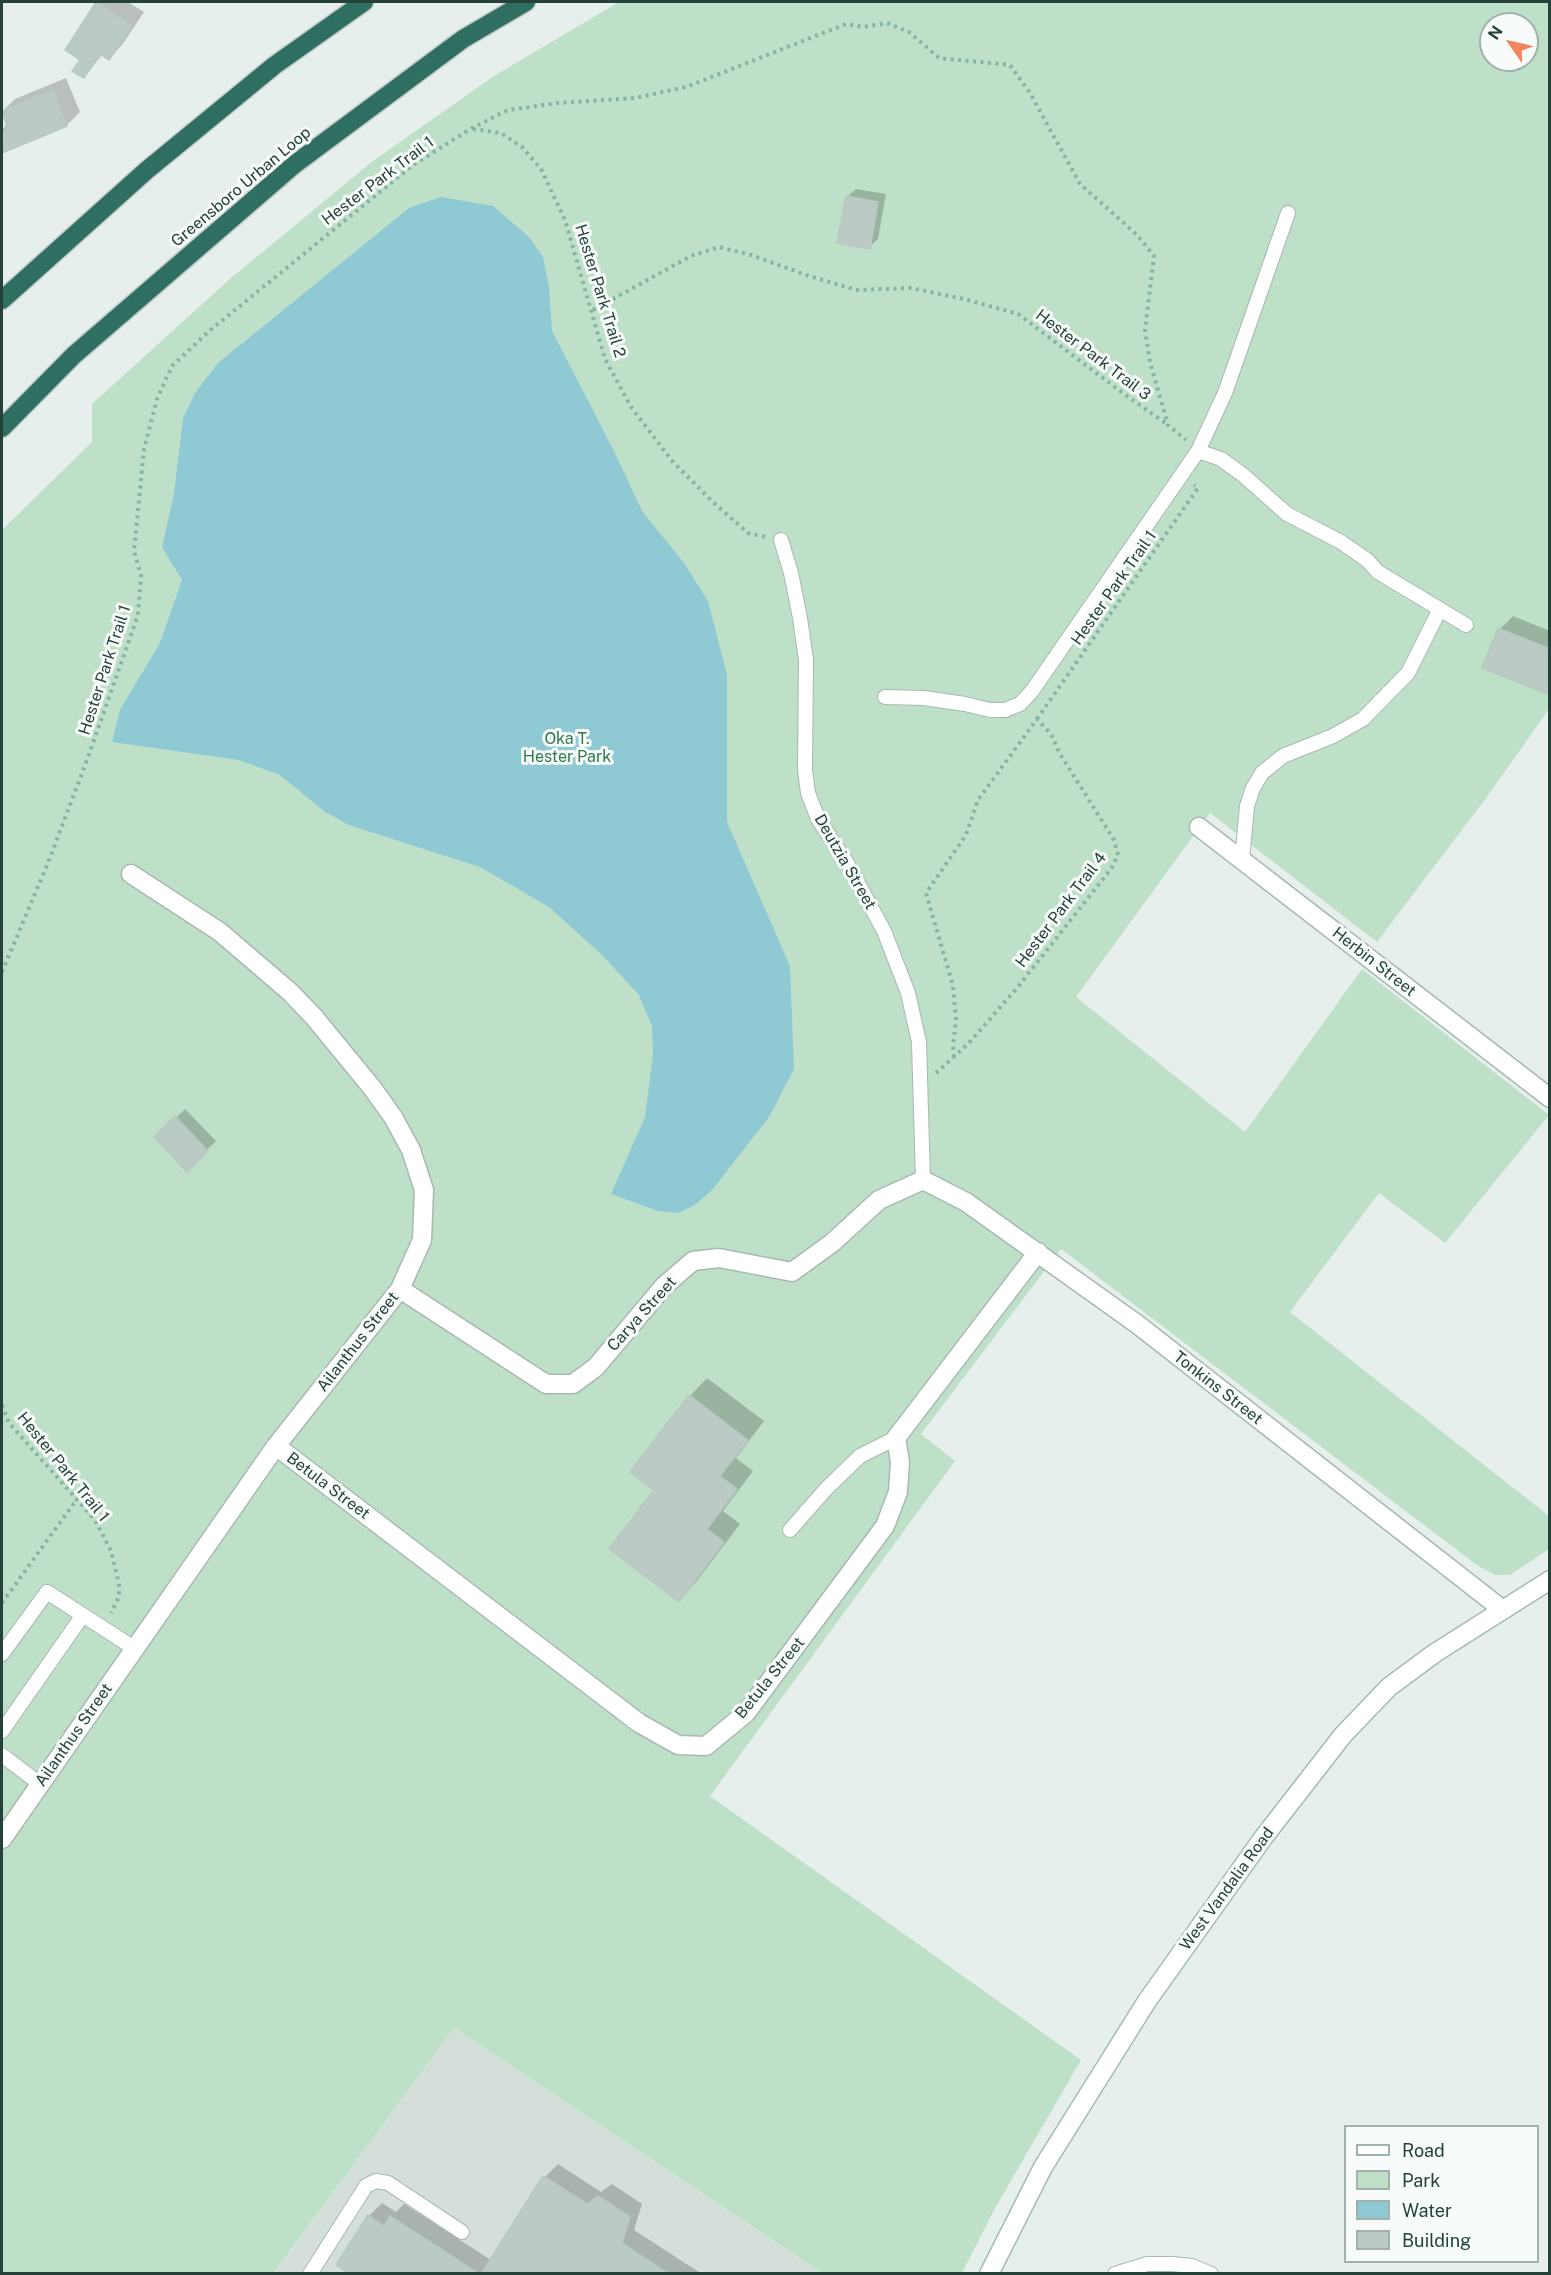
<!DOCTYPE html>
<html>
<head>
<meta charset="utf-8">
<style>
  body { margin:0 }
  #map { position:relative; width:1551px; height:2275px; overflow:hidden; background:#e6efeb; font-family:"Public Sans",sans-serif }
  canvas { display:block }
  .frame { position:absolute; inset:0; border:3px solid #24423a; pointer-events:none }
  .legend { position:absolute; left:1344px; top:2125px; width:195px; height:138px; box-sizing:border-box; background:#f7fbf9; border:2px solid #a3b1ad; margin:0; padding:8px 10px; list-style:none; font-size:18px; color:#24423a }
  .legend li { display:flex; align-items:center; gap:12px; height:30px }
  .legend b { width:30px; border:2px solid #a3b1ad }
  .north { position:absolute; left:1479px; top:12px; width:60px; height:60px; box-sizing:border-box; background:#f7fbf9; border:2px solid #a3b1ad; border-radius:50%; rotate:304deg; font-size:16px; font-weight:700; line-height:24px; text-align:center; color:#24423a }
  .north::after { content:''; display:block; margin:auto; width:21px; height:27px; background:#f4845f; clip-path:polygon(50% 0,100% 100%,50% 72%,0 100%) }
</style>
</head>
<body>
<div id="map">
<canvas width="1551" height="2275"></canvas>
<div class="frame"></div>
<ul class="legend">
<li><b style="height:8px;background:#fff"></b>Road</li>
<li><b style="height:16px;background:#bfe0c8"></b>Park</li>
<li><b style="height:16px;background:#8ec9d4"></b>Water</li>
<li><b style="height:16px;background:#bbcac4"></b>Building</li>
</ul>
<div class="north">N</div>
</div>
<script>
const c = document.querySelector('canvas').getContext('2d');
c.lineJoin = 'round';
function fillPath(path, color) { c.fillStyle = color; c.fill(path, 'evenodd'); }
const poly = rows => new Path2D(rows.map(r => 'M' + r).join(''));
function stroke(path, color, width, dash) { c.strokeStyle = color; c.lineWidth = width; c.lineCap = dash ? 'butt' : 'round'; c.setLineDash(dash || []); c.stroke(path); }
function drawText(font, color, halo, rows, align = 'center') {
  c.font = font + ' "Public Sans",sans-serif'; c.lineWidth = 6; c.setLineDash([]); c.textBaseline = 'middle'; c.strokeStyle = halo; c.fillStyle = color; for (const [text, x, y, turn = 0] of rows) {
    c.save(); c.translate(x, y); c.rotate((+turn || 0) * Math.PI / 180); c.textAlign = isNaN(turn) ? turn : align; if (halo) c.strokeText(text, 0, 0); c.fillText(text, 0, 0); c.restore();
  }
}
const built = poly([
  [454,2028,822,2273,274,2274]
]);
const green = poly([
  [619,2,1549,2,1549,709,1486,798,1377,942,1210,813,1076,997,1245,1132,1362,969,1549,1115,1445,1243,1379,1193,1290,1312,1549,1516,1549,1549,1510,1575,1495,1575,1478,1566,1061,1249,921,1434,955,1461,710,1796,1081,2060,994,2210,962,2273,822,2273,454,2028,274,2273,2,2274,2,530,92,442,92,404,231,278,373,161,494,76],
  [1491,24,1527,24,1527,60,1491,60]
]);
const water = poly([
  [441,197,493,206,529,237,543,257,549,287,552,331,615,453,642,511,684,563,708,601,727,675,727,822,790,966,794,1069,769,1117,712,1190,695,1205,678,1213,658,1211,611,1194,645,1117,653,1055,652,1026,639,995,602,955,549,907,480,867,349,825,325,812,280,775,239,760,112,742,120,710,160,643,182,580,162,547,174,494,183,418,195,393,218,363,409,208]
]);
const shadow = poly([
  [99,2,128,2,144,12,122,45,109,58,103,54,84,76,82,59,67,49],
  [66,78,80,112,67,125,2,152,2,130,7,124,2,112,15,99],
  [856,189,886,194,878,239,869,247,847,197],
  [1513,616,1550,631,1550,689,1546,692,1484,667,1500,629],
  [185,1109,216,1141,187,1169,156,1137],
  [707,1378,764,1421,736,1458,753,1471,723,1511,740,1524,696,1582,678,1600,656,1490,632,1472,690,1396],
  [558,2164,601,2192,612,2184,642,2204,634,2230,702,2274,353,2274,369,2216,382,2203,396,2212,404,2204,491,2260,545,2177]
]);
const building = poly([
  [96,2,132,26,109,60,100,54,84,78,72,71,80,60,65,50,96,2],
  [53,90,67,126,2,153,2,133,8,130,2,111,53,90],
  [846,196,878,202,870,249,837,243,846,196],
  [1498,628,1550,649,1550,687,1547,694,1482,668,1498,628],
  [175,1116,208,1151,187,1172,154,1137,175,1116],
  [689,1395,748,1440,720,1476,737,1489,707,1529,724,1542,679,1602,609,1549,654,1490,630,1472,689,1395],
  [543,2176,587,2204,598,2196,630,2217,622,2243,669,2274,481,2274,543,2176],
  [368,2215,384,2226,390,2216,479,2274,350,2274,336,2265,368,2215]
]);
const path = poly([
  [473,129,501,133,522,147,541,169,565,220,605,359,631,407,673,462,714,503,748,533,766,537],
  [593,310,691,256,719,247,751,255,809,276,857,290,911,288,964,299,1018,314,1124,394,1167,424],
  [1037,719,1198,488,1194,485],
  [2,972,48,863,87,760,138,615,141,576,134,551,144,449,157,399,172,366,208,332,413,165,472,128,508,110,558,103,635,98,686,87,846,24,863,27,887,23,909,32,939,58,1010,65,1030,93,1080,184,1137,235,1154,256,1145,330,1150,362,1168,425,1186,440],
  [936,1073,969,1043,1017,988,1111,869,1118,855,1114,840,1060,754,1051,734,1037,719,978,800,966,835,926,893,953,986,956,1019,953,1046,954,1057],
  [2,1405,9,1423,95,1520,111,1551,119,1584,119,1597,111,1613],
  [2,1603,77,1499]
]);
const lane = poly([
  [1198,451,1221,459,1243,475,1287,514,1341,542,1367,560,1378,572,1466,625],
  [781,540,791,573,800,618,806,660,805,770,808,793,818,819,847,863,884,931,908,993,919,1042,923,1180],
  [885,697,924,698,965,704,990,710,1005,710,1020,704,1032,691,1198,451,1225,393,1288,213],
  [1242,860,1247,806,1253,788,1262,773,1283,756,1333,736,1363,719,1408,673,1440,609],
  [790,1530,826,1489,860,1456,896,1438],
  [2,1654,47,1592,134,1648],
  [2,1731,83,1615],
  [2,1755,40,1784],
  [310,2274,366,2186,376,2181,388,2183,462,2232],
  [1115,2274,1147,2264,1172,2264,1192,2266,1211,2274]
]);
const street = poly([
  [1199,827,1550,1098],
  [400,1289,546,1384,573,1384,596,1367,664,1286,693,1261,719,1258,792,1272,832,1243,879,1200,923,1180,966,1202,1137,1324,1503,1610],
  [276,1446,639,1723,678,1745,706,1746,746,1713,885,1526,898,1492,900,1462,896,1438,1038,1252],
  [2,1839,276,1446,400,1289,422,1240,424,1190,411,1150,393,1117,373,1089,314,1017,290,992,220,932,131,874]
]);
const secondary = poly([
  [989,2274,1043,2167,1147,2001,1263,1838,1343,1735,1389,1687,1435,1653,1550,1580]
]);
const highway = poly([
  [2,300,147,170,275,65,364,2],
  [2,428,74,355,295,164,463,39,526,2]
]);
const streetNames = [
  ["Hester Park Trail 1",378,181,-37],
  ["Greensboro Urban Loop",241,187,-40],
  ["Hester Park Trail 2",600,291,73],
  ["Hester Park Trail 3",1093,355,37],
  ["Hester Park Trail 1",1114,588,-55],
  ["Hester Park Trail 1",105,670,-72],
  ["Deutzia Street",845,862,60],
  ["Hester Park Trail 4",1061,910,-53],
  ["Herbin Street",1374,962,38],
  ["Carya Street",642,1314,-48],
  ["Ailanthus Street",358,1342,-52],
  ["Tonkins Street",1218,1388,38],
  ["Hester Park Trail 1",63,1467,51],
  ["Betula Street",328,1486,37],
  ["Betula Street",770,1678,-51],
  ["Ailanthus Street",74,1735,-55],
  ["West Vandalia Road",1227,1889,-54]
];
const parkNames = [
  ["Oka T.",567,739],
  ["Hester Park",567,757]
];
fillPath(built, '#d4dfda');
fillPath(green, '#bfe0c8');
fillPath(water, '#8ec9d4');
fillPath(shadow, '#0003');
fillPath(building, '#bbcac4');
stroke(building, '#b8c9c2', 1.5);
stroke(lane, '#a8b8b2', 16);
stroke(street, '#a8b8b2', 21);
stroke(secondary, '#a4bbb3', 21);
stroke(highway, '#c2cac8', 21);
stroke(path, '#86b3a5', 4, [3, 4.5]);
stroke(lane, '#fff', 14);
stroke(street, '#fff', 18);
stroke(secondary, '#fff', 18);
stroke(highway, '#2f6f62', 18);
drawText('16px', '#24423a', '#f7fbf9', streetNames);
drawText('16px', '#2d7a4b', '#f7fbf9', parkNames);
</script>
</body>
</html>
